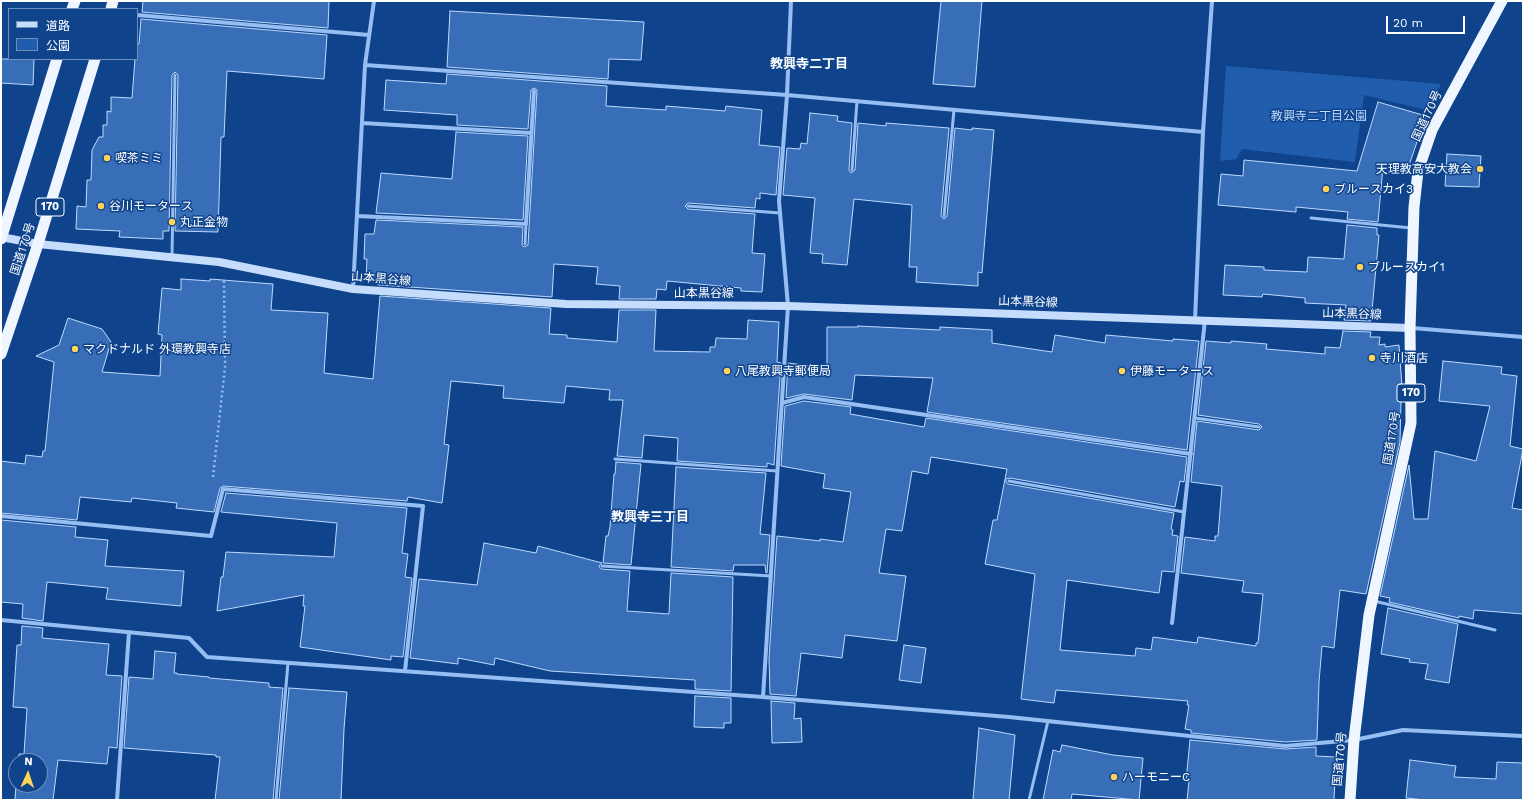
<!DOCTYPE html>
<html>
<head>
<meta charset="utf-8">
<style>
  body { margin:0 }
  #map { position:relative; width:1524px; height:801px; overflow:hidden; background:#0f448d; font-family:"Work Sans","Noto Sans JP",sans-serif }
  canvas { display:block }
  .frame { position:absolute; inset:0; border:2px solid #fff; pointer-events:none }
  .legend { position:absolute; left:8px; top:8px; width:130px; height:52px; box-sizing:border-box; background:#0f448d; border:1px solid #6f8fbb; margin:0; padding:5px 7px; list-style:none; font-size:12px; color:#fff }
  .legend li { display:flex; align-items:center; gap:8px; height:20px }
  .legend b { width:20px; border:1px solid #6f8fbb }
  .north { position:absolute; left:8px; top:753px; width:40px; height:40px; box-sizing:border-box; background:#0f448d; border:1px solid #6f8fbb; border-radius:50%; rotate:3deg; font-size:11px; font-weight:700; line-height:16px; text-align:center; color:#fff }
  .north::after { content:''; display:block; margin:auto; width:14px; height:18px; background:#ffd258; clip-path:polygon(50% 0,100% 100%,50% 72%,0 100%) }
  .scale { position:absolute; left:1386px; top:16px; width:79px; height:18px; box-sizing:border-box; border:2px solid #fff; border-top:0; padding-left:5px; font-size:12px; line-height:14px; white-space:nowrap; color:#fff; -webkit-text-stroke:3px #0f448d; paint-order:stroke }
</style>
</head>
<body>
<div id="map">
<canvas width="1524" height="801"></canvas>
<div class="frame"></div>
<ul class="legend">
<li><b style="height:5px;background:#c6dcfd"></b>道路</li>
<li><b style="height:11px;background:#215dad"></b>公園</li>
</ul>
<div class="north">N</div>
<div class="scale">20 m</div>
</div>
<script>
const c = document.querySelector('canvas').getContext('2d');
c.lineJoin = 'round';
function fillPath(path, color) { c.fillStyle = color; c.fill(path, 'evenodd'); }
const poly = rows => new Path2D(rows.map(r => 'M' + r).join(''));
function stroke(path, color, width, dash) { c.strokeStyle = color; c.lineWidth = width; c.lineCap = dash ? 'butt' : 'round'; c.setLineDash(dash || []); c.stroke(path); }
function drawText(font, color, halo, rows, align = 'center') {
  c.font = font + ' "Work Sans","Noto Sans JP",sans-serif'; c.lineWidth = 3; c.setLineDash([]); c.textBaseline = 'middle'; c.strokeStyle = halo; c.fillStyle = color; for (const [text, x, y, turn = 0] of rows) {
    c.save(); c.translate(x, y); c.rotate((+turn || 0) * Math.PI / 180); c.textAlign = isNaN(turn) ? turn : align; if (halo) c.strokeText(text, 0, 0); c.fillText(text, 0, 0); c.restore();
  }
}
const green = poly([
  [1226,66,1441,84,1427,110,1364,95,1355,162,1242,149,1236,159,1220,161]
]);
const building = poly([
  [143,1,329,1,328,28,142,12,143,1],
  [941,1,982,1,975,87,933,84,941,1],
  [450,11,644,22,641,60,609,59,608,79,447,67,450,11],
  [141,19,327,35,324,79,227,71,224,137,221,137,218,232,175,231,178,75,175,72,172,75,169,231,163,231,163,239,119,237,120,231,76,229,77,206,86,207,87,180,91,180,92,150,99,137,103,137,103,125,107,125,107,111,111,112,111,97,132,98,135,59,137,59,137,44,139,44,141,19],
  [1,59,34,59,33,85,1,83,1,59],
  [447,74,607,86,606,106,666,110,666,106,725,111,726,106,762,110,759,145,780,147,776,195,760,193,760,199,756,198,755,208,688,203,685,206,688,209,755,214,752,253,765,254,762,292,741,291,741,288,667,281,666,290,657,289,656,299,619,299,620,286,596,284,598,267,554,264,552,297,381,285,378,285,378,280,366,279,367,259,364,259,365,234,374,234,376,220,523,227,522,245,524,247,528,245,537,90,534,88,531,90,528,129,457,125,457,115,384,110,386,80,446,84,447,74],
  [1378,102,1426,116,1406,174,1383,167,1378,222,1347,219,1348,212,1296,207,1296,212,1218,205,1221,174,1243,176,1244,160,1357,171,1378,102],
  [810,113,838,116,837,121,852,123,849,170,851,173,855,170,858,123,886,126,886,123,949,128,941,216,944,219,947,216,955,128,972,130,972,128,994,130,982,273,978,272,978,286,916,282,917,267,909,267,912,205,854,199,847,265,822,263,823,254,810,253,815,198,783,195,787,148,800,149,801,143,807,144,810,113],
  [456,132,528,136,523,220,376,213,381,173,452,179,456,132],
  [1447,154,1481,156,1479,187,1445,186,1447,154],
  [1347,225,1377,228,1377,235,1379,235,1371,321,1344,320,1346,305,1305,303,1305,298,1263,294,1262,297,1223,295,1225,265,1264,267,1264,270,1307,272,1308,257,1344,259,1347,225],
  [181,279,210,281,210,279,273,284,271,310,328,313,324,373,373,379,380,296,551,308,549,334,567,335,567,338,617,342,619,310,656,310,654,351,710,352,710,347,715,347,716,338,747,339,748,320,779,322,777,362,781,363,774,465,767,463,767,467,677,461,678,438,644,435,642,458,617,456,623,400,609,400,610,390,566,386,564,403,503,398,504,386,451,381,444,444,449,445,442,503,408,497,407,501,223,486,220,488,214,512,176,508,177,503,132,498,131,502,80,497,77,520,1,513,1,461,25,464,26,455,42,457,43,451,45,451,54,362,36,356,59,345,68,318,102,329,111,342,102,372,160,376,162,335,158,334,162,288,181,290,181,279],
  [858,326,940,330,940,327,992,330,992,343,1052,352,1055,335,1105,343,1106,335,1173,341,1173,339,1199,341,1187,450,927,412,933,378,855,375,852,400,804,394,786,398,788,363,827,368,827,327,858,327,858,326],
  [1343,331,1371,332,1370,337,1380,337,1379,345,1385,344,1385,347,1399,345,1403,401,1401,401,1400,442,1366,594,1340,590,1334,648,1322,646,1319,682,1317,740,1285,742,1191,733,1191,730,1185,729,1189,705,1187,705,1188,701,1056,690,1054,703,1021,699,1035,574,985,564,993,520,997,520,1007,469,931,457,928,474,912,471,902,531,886,529,879,573,906,576,897,641,845,635,842,658,801,653,796,696,770,694,769,658,777,536,820,541,820,539,843,542,851,492,823,488,825,474,781,466,785,406,804,401,851,407,850,414,924,427,926,418,1187,457,1184,482,1180,481,1175,507,1010,478,1006,479,1006,482,1008,484,1174,513,1171,529,1173,530,1172,535,1178,536,1174,572,1162,571,1159,593,1067,580,1060,650,1135,656,1136,648,1151,650,1153,637,1197,643,1198,637,1256,646,1256,643,1258,643,1263,594,1242,592,1244,581,1181,573,1185,537,1215,541,1215,536,1218,536,1222,486,1191,482,1197,421,1259,430,1262,427,1259,424,1198,415,1206,341,1231,343,1231,341,1267,344,1266,349,1325,354,1325,347,1340,348,1343,331],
  [1443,361,1502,367,1501,374,1517,376,1510,446,1523,449,1512,508,1523,510,1523,614,1474,610,1473,619,1459,616,1459,618,1389,602,1390,598,1380,596,1409,465,1414,519,1428,519,1435,451,1476,461,1490,406,1439,401,1443,361],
  [616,462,641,464,631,565,603,563,606,536,608,536,610,527,614,474,615,474,616,462],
  [676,467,766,473,760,534,770,535,767,573,766,573,765,565,734,565,733,571,671,567,676,467],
  [226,493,407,508,402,553,408,554,405,577,412,578,403,657,391,656,391,660,300,647,305,606,303,606,304,595,217,611,221,577,223,577,226,552,334,557,337,523,221,512,226,493],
  [1,520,76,527,75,537,108,540,105,566,184,571,181,606,106,599,108,588,47,582,43,621,22,618,23,604,1,602,1,520],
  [484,543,536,553,538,546,602,563,599,566,601,569,630,571,627,611,669,614,671,573,733,577,731,691,695,689,695,680,550,671,495,658,494,665,458,658,458,664,410,658,419,579,477,585,484,543],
  [1388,608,1458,624,1449,683,1425,679,1428,664,1409,662,1410,659,1381,654,1388,608],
  [22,626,43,628,42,638,109,644,106,675,122,676,117,748,109,747,107,764,58,760,53,800,15,800,16,785,40,785,40,761,18,761,19,754,24,754,27,708,13,707,17,645,21,645,22,626],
  [904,645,926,648,921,683,899,680,904,645],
  [155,651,176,653,174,673,177,673,177,674,209,677,209,678,269,683,269,687,283,688,273,800,215,800,220,757,216,757,216,755,124,748,129,677,153,679,155,651],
  [289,688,347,692,344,729,341,800,279,800,289,688],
  [695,696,731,698,731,723,724,723,724,728,694,727,695,696],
  [771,701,795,703,794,719,801,718,802,742,772,743,771,701],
  [979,728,1015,735,1009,800,973,800,979,728],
  [1190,740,1285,749,1316,747,1316,756,1336,757,1334,800,1187,800,1189,781,1186,781,1190,740],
  [1062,745,1113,755,1143,758,1139,800,1072,794,1071,800,1043,800,1053,750,1060,752,1062,745],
  [1410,760,1456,766,1454,777,1496,779,1497,762,1523,763,1523,800,1425,800,1406,798,1410,760]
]);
const path = poly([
  [213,477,225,367,224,280]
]);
const service = poly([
  [852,170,857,101],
  [688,206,780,213],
  [944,216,954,110],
  [1311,218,1411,228],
  [525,244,526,224],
  [172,257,175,75],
  [1195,418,1259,427],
  [615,459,777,471],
  [1009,481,1184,512],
  [602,566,771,576],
  [1374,601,1495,630],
  [276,800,288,663],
  [1029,800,1048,721]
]);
const minor = poly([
  [137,15,369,35],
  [365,65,787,95,1203,132],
  [362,123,531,133],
  [357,216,526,224,534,91],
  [353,289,365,65,374,1],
  [1195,320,1203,132,1212,1],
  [1412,328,1523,337],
  [782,403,804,397,1191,454],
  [1,516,211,536,223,489,423,506,405,671],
  [1,620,189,638,207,657,763,697,1009,717,1285,746,1354,740,1403,730,1523,736],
  [1172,623,1205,320],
  [763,697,788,306,779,201,787,95,791,1],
  [117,800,129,632]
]);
const secondary = poly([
  [1,237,38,244,219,262,353,289,566,304,788,306,1410,328]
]);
const trunk = poly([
  [72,9,75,1],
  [111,9,113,1],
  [1,239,57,59],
  [1,354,38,244,95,59],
  [1350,800,1354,740,1369,615,1411,423,1410,328,1414,207,1418,171,1432,130,1502,1]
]);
const markers = [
  [107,158,4,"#ffd258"],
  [1480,169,4,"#ffd258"],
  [1326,189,4,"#ffd258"],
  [101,206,4,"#ffd258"],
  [172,222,4,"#ffd258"],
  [1360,267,4,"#ffd258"],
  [75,349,4,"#ffd258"],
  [1372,358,4,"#ffd258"],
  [727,371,4,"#ffd258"],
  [1122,371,4,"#ffd258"],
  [1114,777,4,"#ffd258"]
];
const shields = [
  [50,207,28],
  [1411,393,28]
];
const shieldNames = [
  ["170",50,207],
  ["170",1411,393]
];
const parkNames = [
  ["教興寺二丁目公園",1319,116]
];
const streetNames = [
  ["国道170号",1427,116,-65],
  ["国道170号",23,249,-72],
  ["山本黒谷線",381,279,5],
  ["山本黒谷線",704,293],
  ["山本黒谷線",1028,302,2],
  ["山本黒谷線",1352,314,2],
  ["国道170号",1392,438,-81],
  ["国道170号",1340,759,-85]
];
const poiNames = [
  ["喫茶ミミ",115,158],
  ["天理教高安大教会",1472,169,"right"],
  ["ブルースカイ3",1334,189],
  ["谷川モータース",109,206],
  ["丸正金物",180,222],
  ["ブルースカイ1",1368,267],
  ["マクドナルド 外環教興寺店",83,349],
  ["寺川酒店",1380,358],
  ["八尾教興寺郵便局",735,371],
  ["伊藤モータース",1130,371],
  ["ハーモニーC",1122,777]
];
const neighbourhoodNames = [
  ["教興寺二丁目",809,64],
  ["教興寺三丁目",650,517]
];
fillPath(green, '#215dad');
fillPath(building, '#376eb7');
stroke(building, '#bed9fe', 1);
stroke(path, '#97bef3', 2.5, [2, 3]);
stroke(service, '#97bef3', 3);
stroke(minor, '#97bef3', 4);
stroke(secondary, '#c6dcfd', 8);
stroke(trunk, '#f0f6ff', 11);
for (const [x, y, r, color] of markers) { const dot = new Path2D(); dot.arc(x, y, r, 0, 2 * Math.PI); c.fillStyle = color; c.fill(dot); stroke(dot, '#0f448d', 1.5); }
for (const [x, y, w] of shields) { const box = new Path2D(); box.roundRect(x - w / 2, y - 9, w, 18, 3); c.fillStyle = '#0f448d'; c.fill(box); stroke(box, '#fff', 1); }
drawText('bold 11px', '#fff', null, shieldNames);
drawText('12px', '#bed9fe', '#0f448d', parkNames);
drawText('12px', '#fff', '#0f448d', streetNames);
drawText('12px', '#fff', '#0f448d', poiNames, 'left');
drawText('bold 13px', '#fff', '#0f448d', neighbourhoodNames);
</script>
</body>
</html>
